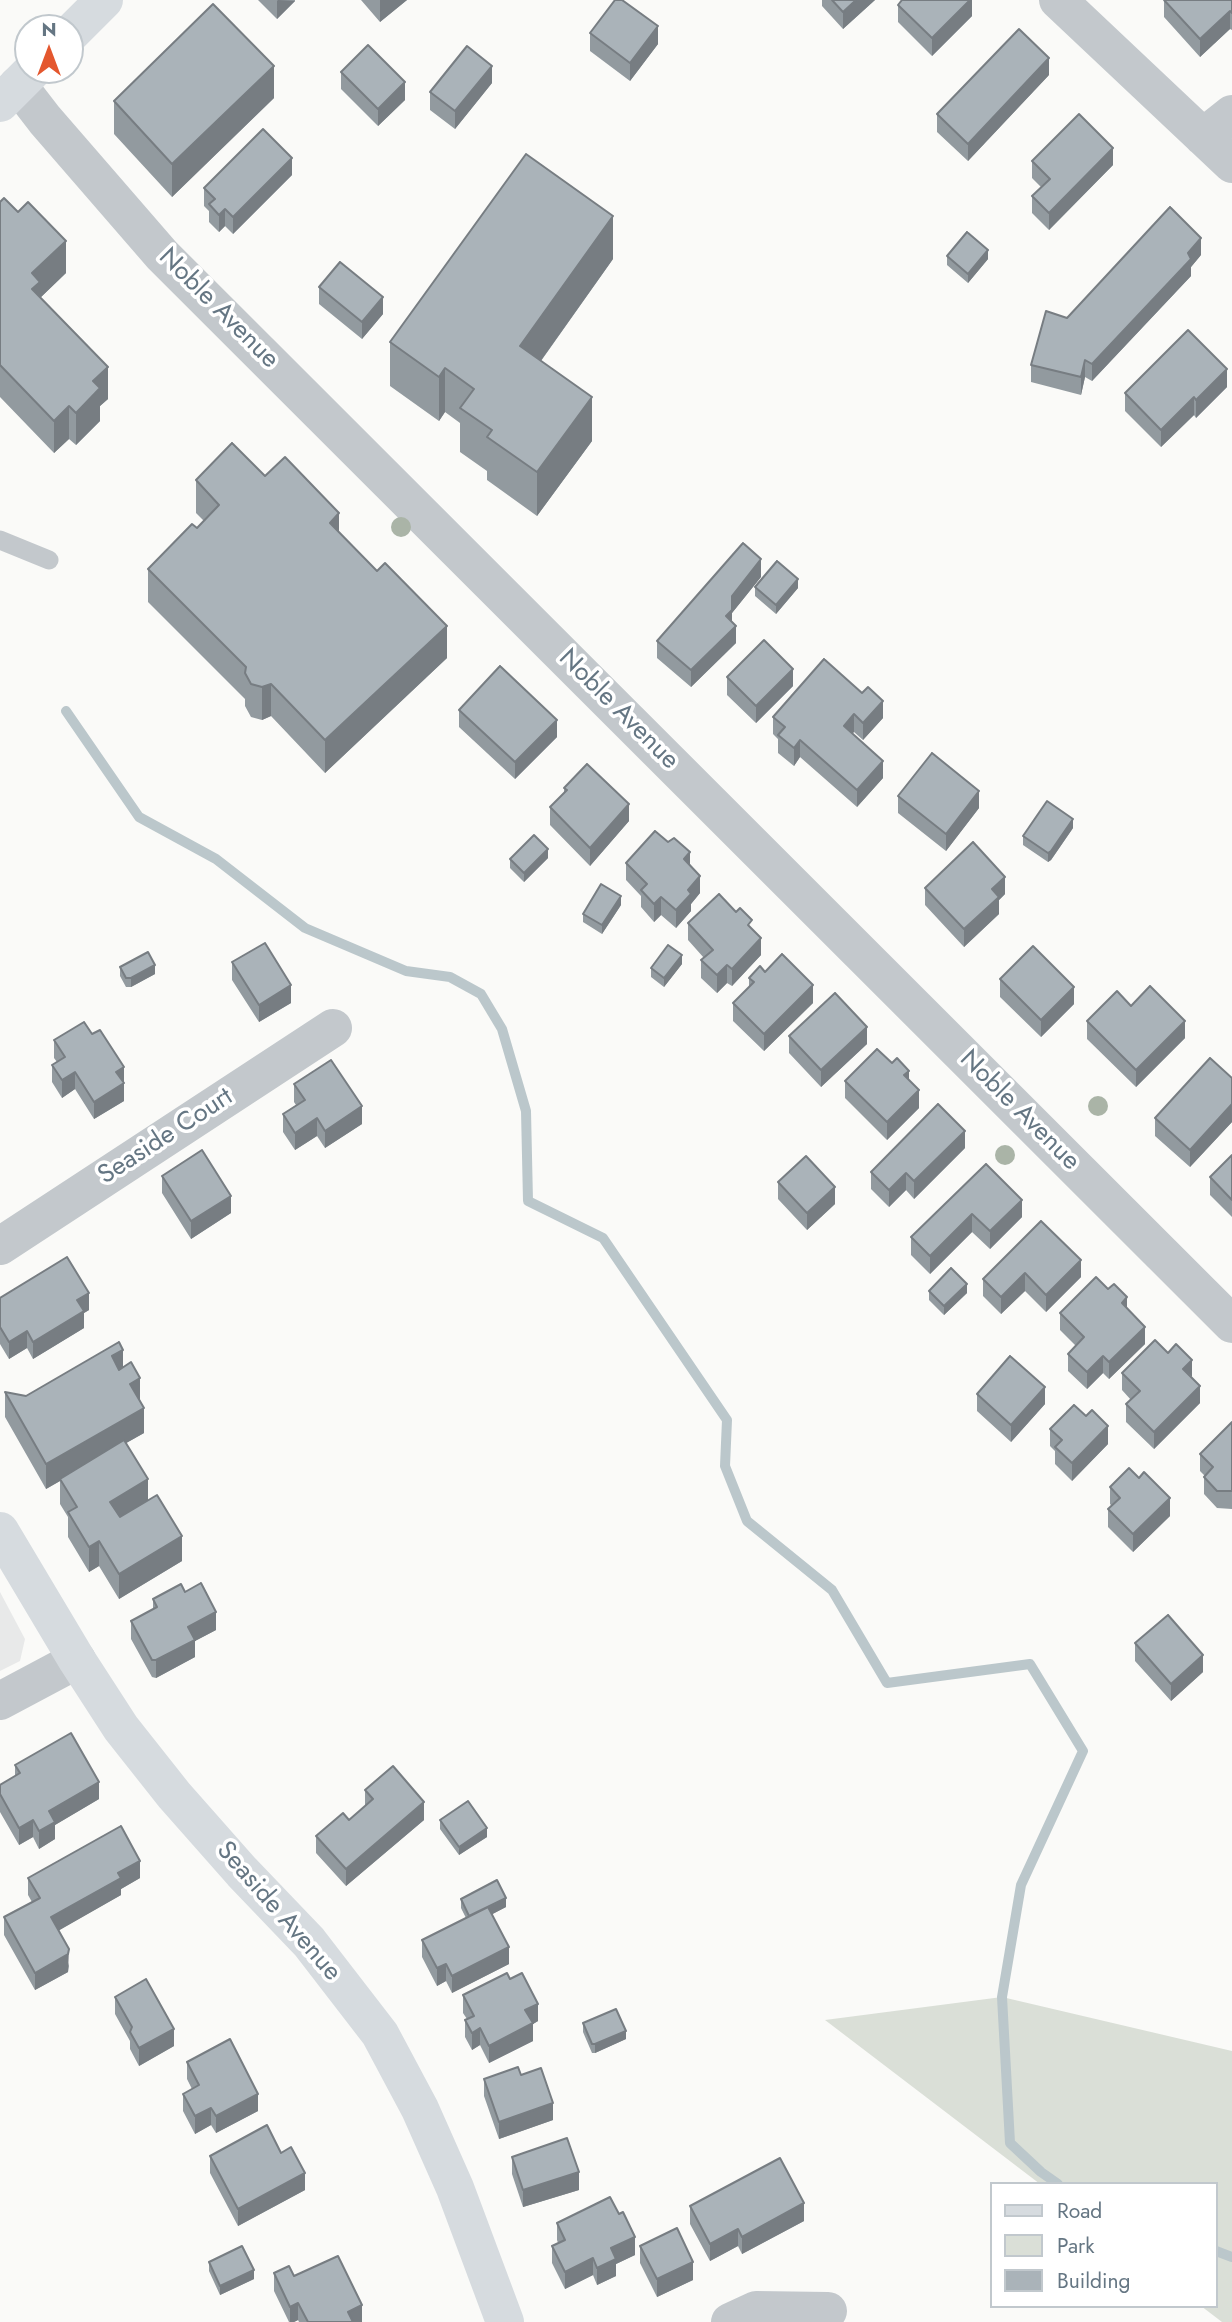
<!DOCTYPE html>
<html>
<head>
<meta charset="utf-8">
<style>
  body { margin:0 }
  #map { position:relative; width:1232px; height:2322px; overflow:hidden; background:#fafaf8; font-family:Jost,sans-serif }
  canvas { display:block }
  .legend { position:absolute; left:990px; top:2182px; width:228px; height:126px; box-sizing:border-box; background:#fff; border:2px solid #c1c8cd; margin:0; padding:9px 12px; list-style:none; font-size:21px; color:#657683 }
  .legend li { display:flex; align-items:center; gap:14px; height:35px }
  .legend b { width:35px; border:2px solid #c1c8cd }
  .north { position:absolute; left:14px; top:14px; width:70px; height:70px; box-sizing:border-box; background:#fff; border:2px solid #c1c8cd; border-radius:50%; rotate:0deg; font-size:19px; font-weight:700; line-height:28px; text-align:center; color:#657683 }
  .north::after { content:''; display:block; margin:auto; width:24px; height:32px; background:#e4572e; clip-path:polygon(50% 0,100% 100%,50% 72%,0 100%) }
</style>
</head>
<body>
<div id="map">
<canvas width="1232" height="2322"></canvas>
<ul class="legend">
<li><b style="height:9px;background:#d6dbdf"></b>Road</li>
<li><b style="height:19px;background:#dadfd7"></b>Park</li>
<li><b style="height:19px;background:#aab3b9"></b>Building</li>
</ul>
<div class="north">N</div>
</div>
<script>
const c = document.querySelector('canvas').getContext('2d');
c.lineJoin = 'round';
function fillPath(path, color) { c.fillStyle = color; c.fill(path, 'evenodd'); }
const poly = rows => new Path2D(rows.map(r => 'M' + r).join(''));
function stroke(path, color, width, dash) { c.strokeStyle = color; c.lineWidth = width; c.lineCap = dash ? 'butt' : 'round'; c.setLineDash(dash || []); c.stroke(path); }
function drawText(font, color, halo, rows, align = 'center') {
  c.font = font + ' Jost,sans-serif'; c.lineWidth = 7; c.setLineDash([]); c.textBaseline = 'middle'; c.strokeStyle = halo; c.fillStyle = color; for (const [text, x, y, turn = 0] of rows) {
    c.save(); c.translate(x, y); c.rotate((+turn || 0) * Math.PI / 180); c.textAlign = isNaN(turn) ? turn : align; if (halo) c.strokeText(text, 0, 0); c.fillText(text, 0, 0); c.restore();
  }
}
const built = poly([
  [0,1592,25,1639,20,1661,0,1671]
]);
const green = poly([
  [1002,1997,1232,2051,1232,2322,1222,2322,1201,2306,1216,2306,1216,2184,1040,2184,825,2020]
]);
const stream = poly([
  [66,711,139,817,216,859,305,928,406,971,450,977,481,994,502,1029,526,1111,528,1201,603,1238,727,1420,725,1466,747,1521,832,1590,887,1683,1030,1664,1083,1751,1021,1885,1002,1997,1010,2143,1041,2172,1058,2184],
  [1216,2251,1232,2257]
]);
const lane = poly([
  [0,540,49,560]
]);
const street = poly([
  [1058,0,1232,164],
  [18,85,45,120,162,255,1232,1324],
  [1203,137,1232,114],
  [0,1246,333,1028],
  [0,1701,77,1660],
  [730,2322,756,2310,828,2311]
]);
const secondary = poly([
  [70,34,104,0],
  [0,103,33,70],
  [0,1531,77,1660,121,1728,174,1795,242,1872,309,1942,380,2034,420,2109,455,2188,505,2322]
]);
const trees = [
  [401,527],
  [1098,1106],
  [1005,1155]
];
const wall = poly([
  [258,0,295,0,295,1,277,19],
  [361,0,407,0,380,22],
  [822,0,875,0,843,29,822,6],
  [972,0,972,16,932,56,898,22,898,5],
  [1164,0,1232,0,1232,30,1230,29,1200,57,1164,17],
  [590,33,658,44,630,81,590,51],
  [341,72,405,100,378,126,341,89],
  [1049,75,968,161,937,132,937,114],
  [492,83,455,129,430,110,430,92],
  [274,98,172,197,114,134,114,101],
  [1032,161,1113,165,1049,230,1032,213,1032,196,1041,187,1032,178],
  [292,175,233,234,225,226,219,232,209,222,209,211,204,206,204,188],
  [0,202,66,273,40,298,108,399,100,406,100,421,76,445,69,439,54,453,0,397],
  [1201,255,1191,267,1191,276,1092,381,1085,377,1081,395,1031,382,1031,365,1067,318],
  [947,256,988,259,968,283,947,265],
  [613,259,541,361,592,441,537,516,487,480,487,471,460,452,460,423,445,412,439,421,390,386,390,342],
  [319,287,383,314,362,339,319,304],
  [1227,387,1196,418,1194,415,1161,447,1125,411,1125,393],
  [265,476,339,533,447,658,325,773,271,716,262,720,251,717,245,706,245,699,148,602,148,569,197,528,204,521,196,513,196,480],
  [761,577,732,613,732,622,736,643,691,687,657,658,657,641],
  [755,587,798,588,776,614,755,596],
  [824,659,883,718,863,740,854,732,852,733,883,778,857,807,800,757,794,766,778,753,778,739,773,734,773,717],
  [727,677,793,686,756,723,727,695],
  [459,710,557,737,515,779,459,727],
  [564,788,629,821,590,866,550,825,550,807,564,793],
  [898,796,979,808,946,851,898,813],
  [1073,828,1051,860,1048,862,1023,845,1023,836],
  [548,858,524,882,510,868,510,859],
  [626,863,690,864,700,893,691,904,691,911,676,928,661,915,654,922,641,907,641,896,626,880],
  [925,888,1005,894,999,900,999,914,964,947,925,905],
  [621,905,602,934,583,922,583,914],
  [688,923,752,929,761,955,732,986,727,983,717,993,701,978,701,960,704,958,688,940],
  [232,962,291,1003,259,1022,232,980],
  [682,964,664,987,651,977,651,968],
  [120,967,155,974,131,987,126,987,120,976],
  [765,972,813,1003,764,1051,733,1021,733,1003,749,988,749,978],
  [1000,979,1074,1004,1041,1037,1000,997],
  [1131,1006,1185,1038,1136,1087,1087,1039,1087,1021],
  [789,1036,867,1044,821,1087,789,1053],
  [54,1040,124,1084,124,1101,94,1119,75,1089,62,1098,52,1082,52,1065,57,1062,54,1058],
  [1232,1078,1232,1122,1190,1167,1155,1136,1155,1118],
  [845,1081,909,1081,919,1108,887,1140,845,1098],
  [294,1084,362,1124,325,1148,317,1136,295,1150,283,1132,283,1114,296,1105,294,1102],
  [965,1148,914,1199,906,1190,889,1207,871,1189,871,1172],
  [1232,1155,1232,1217,1210,1195,1210,1177],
  [986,1164,1022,1217,990,1249,972,1232,930,1274,911,1255,911,1237],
  [162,1176,231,1213,191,1239,162,1193],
  [778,1182,835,1204,807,1230,778,1199],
  [1041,1221,1081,1277,1046,1312,1025,1291,1001,1314,983,1296,983,1279],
  [929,1291,967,1293,944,1315,929,1300],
  [0,1298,89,1310,84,1313,84,1328,33,1359,27,1348,9,1359,0,1344],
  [1127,1309,1145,1344,1109,1379,1103,1373,1087,1389,1068,1371,1068,1354,1076,1346,1060,1330,1060,1313],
  [123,1367,140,1401,144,1433,126,1443,148,1500,182,1561,119,1599,99,1566,89,1572,68,1537,68,1517,60,1504,60,1481,46,1489,5,1417,5,1392,26,1396],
  [1122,1373,1192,1377,1200,1403,1154,1449,1126,1422,1126,1404,1131,1400,1122,1390],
  [977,1394,1045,1404,1011,1442,977,1411],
  [1232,1422,1232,1509,1217,1508,1204,1494,1204,1477,1205,1476,1200,1471,1200,1454],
  [1050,1429,1108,1444,1072,1481,1055,1464,1055,1451,1050,1446],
  [1139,1478,1170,1516,1133,1552,1108,1527,1108,1509,1112,1506,1110,1504,1110,1487],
  [185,1592,216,1630,195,1641,195,1657,156,1678,152,1677,131,1639,131,1621,153,1609,153,1599],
  [1135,1643,1203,1672,1171,1701,1135,1661],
  [15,1765,99,1799,55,1825,55,1839,39,1849,33,1837,19,1845,0,1812,0,1785,15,1776],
  [365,1790,424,1820,346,1886,316,1853,316,1836,349,1820,365,1806],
  [440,1820,487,1837,459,1855,440,1829],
  [28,1878,140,1878,121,1889,121,1895,59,1930,69,1966,68,1972,35,1990,4,1935,4,1917,32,1902,28,1895],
  [461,1899,506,1907,492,1914,509,1964,452,1993,446,1981,437,1986,422,1957,422,1940,466,1918,461,1908],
  [510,1979,538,2021,533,2024,533,2041,489,2063,480,2045,472,2050,465,2037,465,2020,467,2019,463,2013,463,1995],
  [115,1997,174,2046,139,2066,130,2049,130,2041,115,2014],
  [583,2023,626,2039,595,2053,592,2053,583,2032],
  [187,2062,258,2111,216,2133,211,2125,195,2134,183,2111,183,2094,192,2089,187,2079],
  [521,2075,553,2120,499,2139,484,2096,484,2079],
  [281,2153,305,2190,238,2226,210,2173,210,2156],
  [512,2157,579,2190,523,2207,512,2174],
  [690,2206,804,2221,742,2254,738,2246,710,2261,690,2224],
  [557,2223,635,2255,616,2264,616,2276,597,2285,593,2275,565,2289,552,2263,552,2246,558,2243,557,2240],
  [640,2246,693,2280,657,2297,640,2263],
  [209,2262,254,2279,220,2295,209,2271],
  [274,2273,294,2276,362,2322,299,2322,298,2320,294,2322,289,2322,274,2291]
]);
const shadedWall = poly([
  [278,0,295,1,277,19,277,1],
  [380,0,407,0,380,22],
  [856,0,875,0,843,29,843,12],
  [970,0,972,0,972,16,932,56,932,38],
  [1230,11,1230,29,1200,57,1200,39],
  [658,26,658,44,630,81,630,63],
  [1049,58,1049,75,968,161,968,144],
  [274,66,274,98,172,197,172,164],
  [492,66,492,83,455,129,455,111],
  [405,82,405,100,378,126,378,109],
  [1113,148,1113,165,1049,230,1049,213],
  [292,158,292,175,233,234,233,217],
  [225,209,225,226,219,232,219,215],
  [613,216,613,259,520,390,520,346],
  [1201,238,1201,255,1191,267,1191,276,1092,381,1092,364],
  [66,241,66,273,40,298,32,322,32,273],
  [988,250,988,259,968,283,968,274],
  [383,297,383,314,362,339,362,322],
  [1085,360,1085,377,1081,395,1081,377],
  [108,367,108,399,100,406,100,421,76,445,76,413,93,381],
  [445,368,445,412,439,421,439,377],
  [1227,369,1227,387,1196,418,1196,400],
  [592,397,592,441,537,516,537,472],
  [1194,397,1194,415,1161,447,1161,430],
  [69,406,69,439,54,453,54,421],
  [339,513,339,545,330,523],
  [761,559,761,577,732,613,732,627,726,616,732,596],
  [798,579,798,588,776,614,776,605],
  [447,626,447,658,325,773,325,740],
  [736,626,736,643,691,687,691,670],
  [793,669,793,686,756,723,756,706],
  [271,684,271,716,262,720,262,687],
  [883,701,883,718,863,740,863,723],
  [854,714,854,732,844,743,844,726],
  [557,720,557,737,515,779,515,762],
  [800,740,800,757,794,766,794,748],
  [883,761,883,778,857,807,857,790],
  [979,791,979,808,946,851,946,834],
  [629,804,629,821,590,866,590,848],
  [1073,819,1073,828,1051,860,1048,862,1048,853],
  [548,849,548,858,524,882,524,873],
  [690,852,690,869,684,859],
  [700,876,700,893,691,904,691,911,676,928,676,910,688,890],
  [1005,877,1005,894,999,900,999,914,964,947,964,929,992,889],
  [621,896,621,905,602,934,602,925],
  [661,897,661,915,654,922,654,904],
  [761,938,761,955,732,986,732,969],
  [682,955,682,964,664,987,664,978],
  [155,965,155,974,131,987,131,978],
  [727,965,727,983,717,993,717,975],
  [291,985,291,1003,259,1022,259,1005],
  [813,985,813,1003,764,1051,764,1034],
  [1074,987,1074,1004,1041,1037,1041,1020],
  [1185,1021,1185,1038,1136,1087,1136,1070],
  [867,1027,867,1044,821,1087,821,1070],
  [124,1067,124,1101,94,1119,94,1102,116,1072],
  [909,1071,909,1088,904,1075],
  [75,1072,75,1089,62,1098,62,1080],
  [919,1090,919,1108,887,1140,887,1122],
  [1232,1104,1232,1122,1190,1167,1190,1150],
  [362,1106,362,1124,325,1148,325,1131],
  [317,1118,317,1136,295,1150,295,1133],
  [965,1131,965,1148,914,1199,914,1181],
  [906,1173,906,1190,889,1207,889,1190],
  [835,1187,835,1204,807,1230,807,1213],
  [231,1196,231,1213,191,1239,191,1221],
  [1022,1200,1022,1217,990,1249,990,1231],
  [972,1214,972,1232,930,1274,930,1256],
  [1081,1260,1081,1277,1046,1312,1046,1295],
  [1025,1273,1025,1291,1001,1314,1001,1297],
  [967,1284,967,1293,944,1315,944,1306],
  [89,1293,89,1310,84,1313,84,1328,33,1359,33,1342,77,1300],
  [1127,1297,1127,1314,1122,1303],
  [1145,1327,1145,1344,1109,1379,1109,1362],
  [27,1331,27,1348,9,1359,9,1342],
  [123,1350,123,1375,112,1382,112,1356],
  [1103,1356,1103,1373,1087,1389,1087,1372],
  [1192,1360,1192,1377,1183,1369],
  [140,1378,140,1403,130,1384],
  [1200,1386,1200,1403,1154,1449,1154,1432],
  [1045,1387,1045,1404,1011,1442,1011,1425],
  [144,1408,144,1433,61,1480,60,1479,60,1481,46,1489,46,1464],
  [1108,1426,1108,1444,1072,1481,1072,1463],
  [148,1479,148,1504,110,1527,110,1502],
  [1170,1498,1170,1516,1133,1552,1133,1534],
  [182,1536,182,1561,119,1599,119,1574],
  [99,1541,99,1566,89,1572,89,1547],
  [216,1612,216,1630,195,1641,195,1657,156,1678,156,1660,188,1627],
  [1203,1655,1203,1672,1171,1701,1171,1684],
  [99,1782,99,1799,55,1825,55,1839,39,1849,39,1831,49,1811],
  [424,1802,424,1820,346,1886,346,1869],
  [33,1820,33,1837,19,1845,19,1828],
  [487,1828,487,1837,459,1855,459,1847],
  [140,1861,140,1878,121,1889,121,1895,51,1935,51,1917,118,1873],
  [506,1898,506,1907,470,1926,470,1917],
  [509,1947,509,1964,452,1993,452,1976],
  [69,1949,68,1972,35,1990,35,1973],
  [446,1964,446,1981,437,1986,437,1968],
  [538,2004,538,2021,533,2024,533,2041,489,2063,489,2046,525,2010],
  [480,2028,480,2045,472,2050,472,2033],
  [174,2029,174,2046,139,2066,139,2048],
  [626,2031,626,2039,595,2053,595,2044],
  [258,2094,258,2111,216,2133,216,2116],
  [553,2103,553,2120,499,2139,499,2122],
  [211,2108,211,2125,195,2134,195,2116],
  [579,2172,579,2190,523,2207,523,2190],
  [305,2173,305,2190,238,2226,238,2209],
  [804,2203,804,2221,742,2254,742,2237],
  [738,2229,738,2246,710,2261,710,2244],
  [635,2237,635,2255,616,2264,616,2276,597,2285,597,2268,611,2248],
  [593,2258,593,2275,565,2289,565,2272],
  [693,2262,693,2280,657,2297,657,2279],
  [254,2270,254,2279,220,2295,220,2286],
  [298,2303,298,2320,294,2322,290,2322,290,2307],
  [362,2305,362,2322,348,2322,348,2312]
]);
const building = poly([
  [615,0,622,0,658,26,630,63,590,33,615,0],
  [832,0,856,0,843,12,832,0],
  [902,0,970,0,932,38,898,5,902,0],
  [1164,0,1232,0,1232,13,1230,11,1200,39,1164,0],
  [213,4,274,66,172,164,114,101,213,4],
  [1019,29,1049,58,968,144,937,114,1019,29],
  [368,45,405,82,378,109,341,72,368,45],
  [467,46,492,66,455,111,430,92,467,46],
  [1079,114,1113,148,1049,213,1032,196,1050,179,1032,161,1079,114],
  [263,129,292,158,233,217,225,209,219,215,209,204,215,199,204,188,263,129],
  [526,154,613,216,520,346,592,397,537,472,487,437,492,430,460,408,474,389,445,368,439,377,390,342,526,154],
  [4,198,18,212,28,202,66,241,32,273,40,282,32,289,108,367,93,381,100,388,76,413,69,406,54,421,0,365,0,202,4,198],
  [1170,207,1201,238,1188,253,1191,259,1092,364,1085,360,1081,377,1031,365,1046,311,1067,318,1170,207],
  [967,232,988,250,968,274,947,256,967,232],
  [340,262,383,297,362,322,319,287,340,262],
  [1188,330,1227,369,1196,400,1194,397,1161,430,1125,393,1188,330],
  [232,443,265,476,285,457,339,513,330,523,377,571,385,563,447,626,325,740,271,684,262,687,251,684,245,673,246,667,148,569,192,524,197,528,219,505,196,480,232,443],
  [743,543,761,559,732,596,732,610,726,616,736,626,691,670,657,641,743,543],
  [777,561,798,579,776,605,755,587,777,561],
  [764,640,793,669,756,706,727,677,764,640],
  [824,659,862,693,868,687,883,701,863,723,854,714,844,726,883,761,857,790,800,740,794,748,778,735,785,727,773,717,824,659],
  [500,666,557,720,515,762,459,710,500,666],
  [932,753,979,791,946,834,898,796,932,753],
  [587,764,629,804,590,848,550,807,567,790,564,788,587,764],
  [1047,801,1073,819,1051,851,1048,853,1023,836,1047,801],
  [655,831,668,842,674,838,690,852,684,859,700,876,688,890,691,894,676,910,661,897,654,904,641,890,647,884,626,863,655,831],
  [534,835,548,849,524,873,510,859,534,835],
  [973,842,1005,877,992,889,999,897,964,929,925,888,973,842],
  [601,884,621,896,602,925,583,914,601,884],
  [719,894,736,912,740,908,752,920,748,925,761,938,732,969,727,965,717,975,701,960,713,950,688,923,719,894],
  [265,943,291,985,259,1005,232,962,265,943],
  [668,945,682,955,664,978,651,968,668,945],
  [1033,946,1074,987,1041,1020,1000,979,1033,946],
  [148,952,155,965,131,978,126,978,120,967,148,952],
  [782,954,813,985,764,1034,733,1003,754,982,749,978,760,966,765,972,782,954],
  [1150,986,1185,1021,1136,1070,1087,1021,1117,991,1131,1006,1150,986],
  [835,993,867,1027,821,1070,789,1036,835,993],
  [84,1022,92,1034,100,1030,124,1067,116,1072,124,1083,94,1102,75,1072,62,1080,52,1065,65,1057,54,1040,84,1022],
  [877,1049,892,1063,897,1058,909,1071,904,1075,919,1090,887,1122,845,1081,877,1049],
  [1210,1058,1232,1078,1232,1104,1190,1150,1155,1118,1210,1058],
  [331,1060,362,1106,325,1131,317,1118,295,1133,283,1114,305,1100,294,1084,331,1060],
  [938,1104,965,1131,914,1181,906,1173,889,1190,871,1172,938,1104],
  [202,1150,231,1196,191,1221,162,1176,202,1150],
  [1232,1155,1232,1200,1210,1177,1232,1155],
  [806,1156,835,1187,807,1213,778,1182,806,1156],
  [986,1164,1022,1200,990,1231,972,1214,930,1256,911,1237,986,1164],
  [1041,1221,1081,1260,1046,1295,1025,1273,1001,1297,983,1279,1041,1221],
  [67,1257,89,1293,77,1300,84,1311,33,1342,27,1331,9,1342,0,1327,0,1298,67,1257],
  [951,1268,967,1284,944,1306,929,1291,951,1268],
  [1096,1277,1108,1289,1114,1284,1127,1297,1122,1303,1145,1327,1109,1362,1103,1356,1087,1372,1068,1354,1084,1337,1060,1313,1096,1277],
  [1155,1340,1168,1353,1176,1344,1192,1360,1183,1369,1200,1386,1154,1432,1126,1404,1140,1391,1122,1373,1155,1340],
  [119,1342,123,1350,112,1356,119,1370,131,1362,140,1378,130,1384,144,1408,46,1464,5,1392,26,1396,119,1342],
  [1010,1356,1045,1387,1011,1425,977,1394,1010,1356],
  [1074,1405,1086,1416,1092,1410,1108,1426,1072,1463,1055,1447,1062,1440,1050,1429,1074,1405],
  [1232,1422,1232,1491,1217,1491,1204,1477,1213,1467,1200,1454,1232,1422],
  [124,1440,148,1479,110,1502,120,1517,157,1495,182,1536,119,1574,99,1541,89,1547,68,1512,77,1507,60,1479,124,1440],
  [1129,1468,1139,1478,1144,1472,1170,1498,1133,1534,1108,1509,1120,1498,1110,1487,1129,1468],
  [201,1583,216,1612,188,1627,195,1640,156,1660,152,1660,131,1621,157,1607,153,1599,181,1584,185,1592,201,1583],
  [1168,1615,1203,1655,1171,1684,1135,1643,1168,1615],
  [71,1733,99,1782,49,1811,55,1822,39,1831,33,1820,19,1828,0,1794,0,1785,20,1773,15,1765,71,1733],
  [393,1766,424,1802,346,1869,316,1836,343,1813,349,1820,373,1799,365,1790,393,1766],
  [468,1801,487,1828,459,1847,440,1820,468,1801],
  [121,1826,140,1861,118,1873,121,1878,51,1917,69,1949,68,1954,35,1973,4,1917,40,1898,28,1878,121,1826],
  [497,1880,506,1898,469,1916,461,1899,497,1880],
  [488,1907,509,1947,452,1976,446,1964,437,1968,422,1940,488,1907],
  [507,1973,510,1979,522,1973,538,2004,525,2010,533,2023,489,2046,480,2028,472,2033,465,2020,474,2016,463,1995,507,1973],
  [146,1979,174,2029,139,2048,130,2032,132,2027,115,1997,146,1979],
  [616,2009,626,2031,595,2044,592,2044,583,2023,616,2009],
  [230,2039,258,2094,216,2116,211,2108,195,2116,183,2094,199,2085,187,2062,230,2039],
  [518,2067,521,2075,541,2068,553,2103,499,2122,484,2079,518,2067],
  [267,2125,281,2153,291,2147,305,2173,238,2209,210,2156,267,2125],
  [567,2138,579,2172,523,2190,512,2157,567,2138],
  [780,2158,804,2203,742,2237,738,2229,710,2244,690,2206,780,2158],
  [610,2197,619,2214,623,2212,635,2237,611,2248,616,2259,597,2268,593,2258,565,2272,552,2246,565,2240,557,2223,610,2197],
  [677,2228,693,2262,657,2279,640,2246,677,2228],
  [242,2246,254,2270,220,2286,209,2262,242,2246],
  [338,2256,362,2305,348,2312,353,2322,308,2322,298,2303,290,2307,274,2273,289,2266,294,2276,338,2256]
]);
const streetNames = [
  ["Noble Avenue",218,309,45],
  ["Noble Avenue",618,710,45],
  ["Noble Avenue",1019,1111,45],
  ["Seaside Court",166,1137,-33],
  ["Seaside Avenue",278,1912,49]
];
fillPath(built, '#e8e9e9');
fillPath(green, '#dadfd7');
stroke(stream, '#bbc7cb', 10);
stroke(lane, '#c3c8cc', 19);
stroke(street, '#c3c8cc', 38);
stroke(secondary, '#d6dbdf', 38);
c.fillStyle = '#aab4a7';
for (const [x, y] of trees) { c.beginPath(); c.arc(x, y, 10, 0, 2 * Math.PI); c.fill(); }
fillPath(wall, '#929a9f');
fillPath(shadedWall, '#777d82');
fillPath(building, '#aab3b9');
stroke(building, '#777d82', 2);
drawText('26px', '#657683', '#fff', streetNames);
</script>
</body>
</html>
